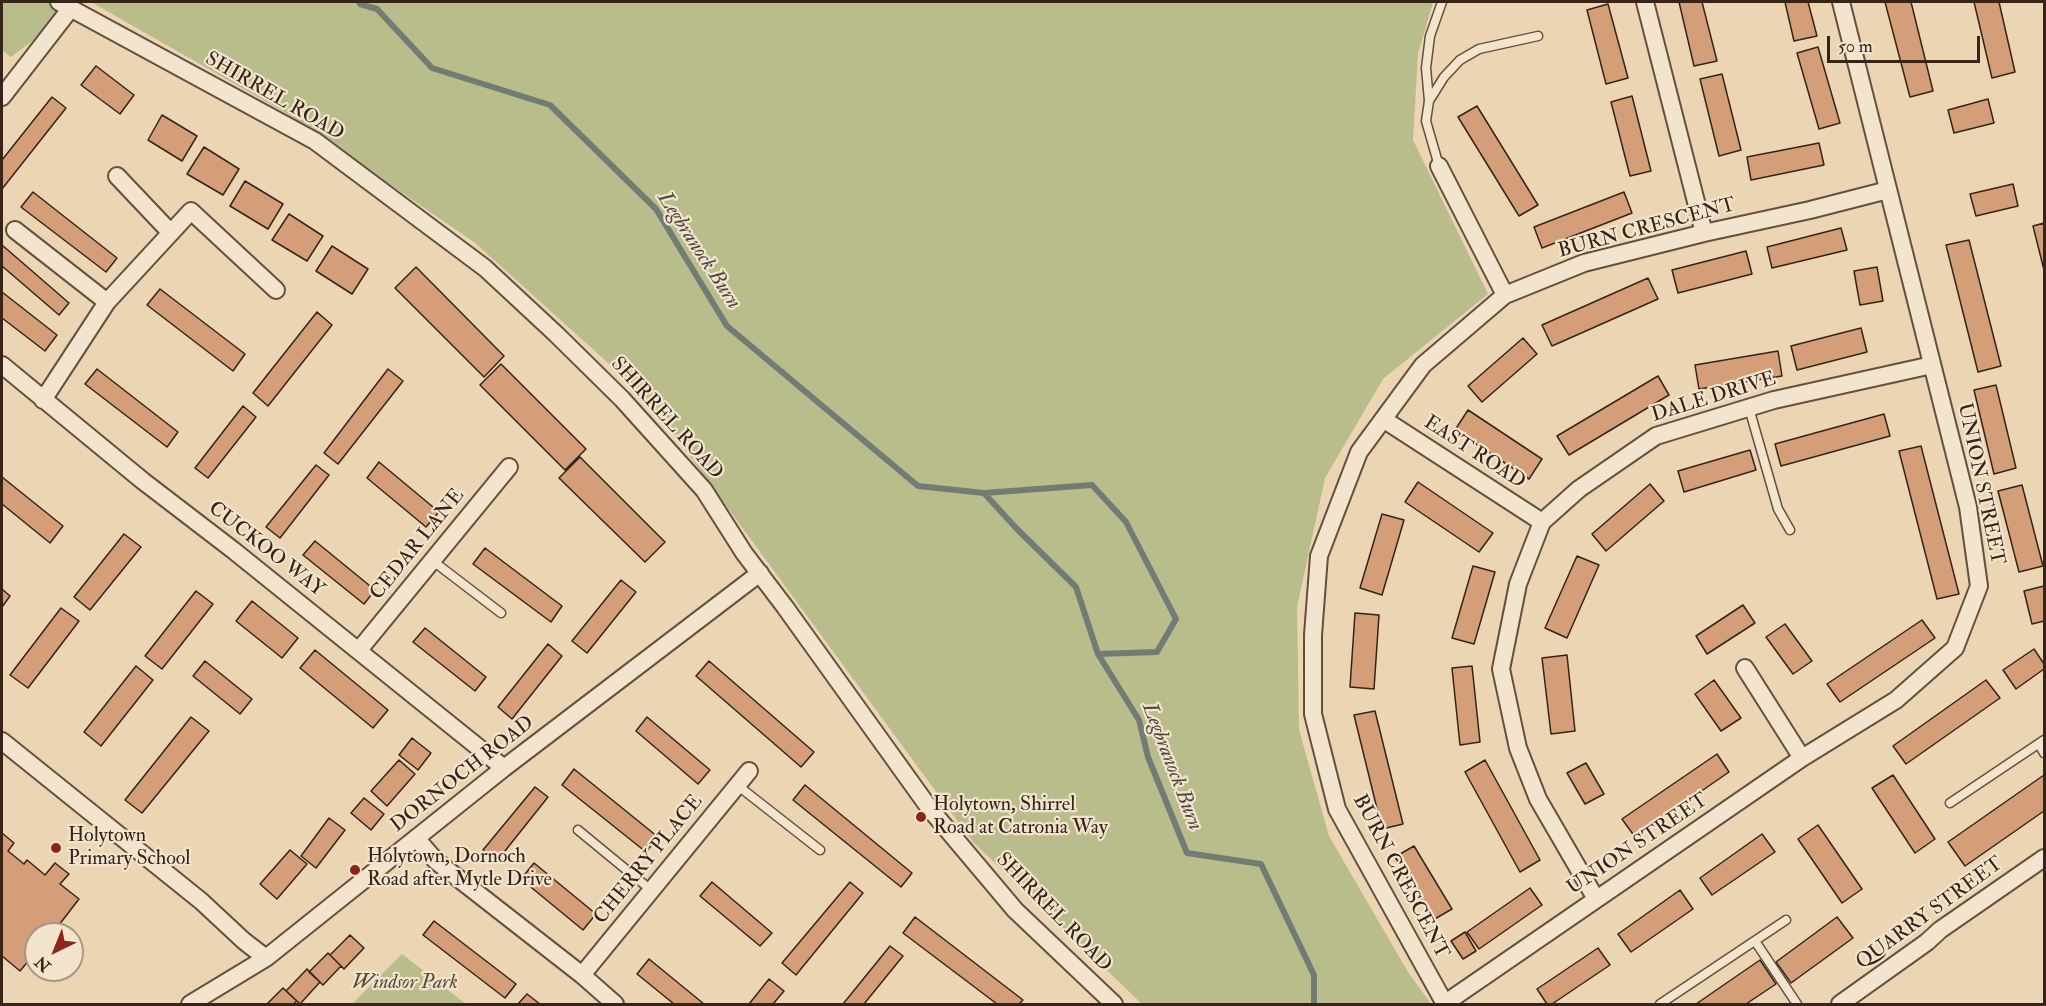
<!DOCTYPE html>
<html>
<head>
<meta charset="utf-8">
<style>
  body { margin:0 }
  #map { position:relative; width:2046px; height:1006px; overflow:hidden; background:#ebd5b2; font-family:"IM FELL Double Pica",serif }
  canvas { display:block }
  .frame { position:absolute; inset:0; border:3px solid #36231a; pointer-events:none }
  .north { position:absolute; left:24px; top:922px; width:60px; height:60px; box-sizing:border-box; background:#f2e4cd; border:2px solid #a79785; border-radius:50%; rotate:223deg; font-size:16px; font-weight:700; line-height:24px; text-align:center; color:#36231a }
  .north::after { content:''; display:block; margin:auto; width:21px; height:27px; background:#8f2418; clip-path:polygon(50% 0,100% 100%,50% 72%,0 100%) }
  .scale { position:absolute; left:1827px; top:36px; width:153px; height:27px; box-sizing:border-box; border:3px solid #36231a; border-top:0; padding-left:8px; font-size:18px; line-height:21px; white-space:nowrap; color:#36231a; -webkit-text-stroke:4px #f2e4cd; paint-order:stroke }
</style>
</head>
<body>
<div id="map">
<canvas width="2046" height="1006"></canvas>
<div class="frame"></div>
<div class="north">N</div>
<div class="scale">50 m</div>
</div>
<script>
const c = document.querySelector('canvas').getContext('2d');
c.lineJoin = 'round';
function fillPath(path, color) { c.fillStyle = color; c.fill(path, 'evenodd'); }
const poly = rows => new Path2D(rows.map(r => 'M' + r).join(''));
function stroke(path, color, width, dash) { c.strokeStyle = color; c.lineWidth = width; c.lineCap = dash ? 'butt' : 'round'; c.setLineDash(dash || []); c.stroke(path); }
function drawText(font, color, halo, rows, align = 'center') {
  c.font = font + ' "IM FELL Double Pica",serif'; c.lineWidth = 4.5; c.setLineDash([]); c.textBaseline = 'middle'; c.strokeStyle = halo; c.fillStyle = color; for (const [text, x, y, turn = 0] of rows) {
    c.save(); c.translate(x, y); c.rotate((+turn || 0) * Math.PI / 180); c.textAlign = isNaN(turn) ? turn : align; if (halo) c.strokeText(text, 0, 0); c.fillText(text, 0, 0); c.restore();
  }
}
const green = poly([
  [2,2,84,2,11,57,2,50],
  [91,2,1433,2,1418,54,1413,140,1488,294,1383,379,1325,478,1297,607,1299,730,1329,836,1408,972,1431,1004,1142,1004,973,842,647,398,474,242,284,112],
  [402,954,466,1004,352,1004]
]);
const stream = poly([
  [359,2,360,4,377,9,432,68,550,105,656,209,727,326,918,486,984,493,1016,528,1076,587,1098,654],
  [984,493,1092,485,1126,522,1176,619,1157,652,1098,654,1139,720,1148,757,1187,853,1261,864,1314,975,1314,1004]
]);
const building = poly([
  [1679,2,1702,2,1717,61,1694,66,1679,2],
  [1785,2,1808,2,1817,36,1794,41,1785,2],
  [1885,2,1911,2,1933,91,1910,97,1885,2],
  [1974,2,1999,2,2015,72,1992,78,1974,2],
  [1608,4,1628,78,1606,84,1587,10,1608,4],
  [1818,47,1840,123,1819,129,1797,53,1818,47],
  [96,66,134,95,120,114,81,85,96,66],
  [1722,74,1741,150,1719,156,1700,79,1722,74],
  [1632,96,1651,171,1630,176,1611,102,1632,96],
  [52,97,66,108,2,189,2,160,52,97],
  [1988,99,1994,123,1954,133,1948,110,1988,99],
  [1477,106,1538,205,1519,216,1458,117,1477,106],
  [162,115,197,136,182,161,148,140,162,115],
  [1819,143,1824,165,1751,180,1747,157,1819,143],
  [204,147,239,169,223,195,187,174,204,147],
  [245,181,283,204,268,229,230,206,245,181],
  [2013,184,2018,206,1976,216,1970,194,2013,184],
  [33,192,117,258,106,272,21,207,33,192],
  [1624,192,1632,213,1542,248,1534,227,1624,192],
  [289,214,323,236,307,261,272,240,289,214],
  [2044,223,2044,270,2033,226,2044,223],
  [1841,228,1847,250,1772,268,1767,247,1841,228],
  [1969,240,2001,366,1978,372,1946,245,1969,240],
  [2,245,69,303,59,315,2,266,2,245],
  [332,246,368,269,352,294,316,271,332,246],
  [1746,251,1752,274,1678,293,1672,270,1746,251],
  [416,267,504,356,484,377,395,288,416,267],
  [1877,267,1883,301,1860,305,1854,271,1877,267],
  [1648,278,1658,299,1552,346,1542,325,1648,278],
  [160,289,245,354,233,371,147,305,160,289],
  [2,292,57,335,45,351,2,318,2,292],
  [317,312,332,325,268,406,253,393,317,312],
  [1861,328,1867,352,1797,370,1791,346,1861,328],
  [1523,338,1537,354,1482,402,1468,386,1523,338],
  [1778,351,1782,376,1699,389,1695,365,1778,351],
  [501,364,586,449,565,470,480,385,501,364],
  [97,369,178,432,167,447,85,384,97,369],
  [388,369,403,381,338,464,324,453,388,369],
  [1658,376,1669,395,1569,455,1557,436,1658,376],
  [1996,385,2016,468,1994,474,1974,390,1996,385],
  [243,406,256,417,208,478,195,468,243,406],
  [1468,410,1542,459,1529,479,1455,430,1468,410],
  [1884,414,1890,436,1781,466,1775,444,1884,414],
  [1921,446,1959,594,1937,599,1899,451,1921,446],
  [1750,450,1756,470,1684,492,1678,471,1750,450],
  [580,457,665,542,645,562,559,478,580,457],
  [379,462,439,512,426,527,367,478,379,462],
  [316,465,329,475,280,538,266,527,316,465],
  [2,477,63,526,50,543,2,504,2,477],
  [1418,482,1493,533,1479,552,1405,502,1418,482],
  [1650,484,1664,501,1606,551,1592,534,1650,484],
  [2022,485,2043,566,2019,572,1998,491,2022,485],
  [1382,514,1404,520,1382,595,1360,588,1382,514],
  [124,534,141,547,90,610,74,597,124,534],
  [315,541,375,590,364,604,303,555,315,541],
  [485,548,562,606,551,622,473,564,485,548],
  [1577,556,1599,565,1567,638,1545,628,1577,556],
  [1473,566,1495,572,1474,644,1452,638,1473,566],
  [621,580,636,592,587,653,572,641,621,580],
  [2044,586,2044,621,2032,624,2024,591,2044,586],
  [2,589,10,596,2,607,2,589],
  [196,591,213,604,162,669,145,656,196,591],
  [252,601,298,638,282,658,236,621,252,601],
  [1743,605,1755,623,1707,654,1696,636,1743,605],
  [61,608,79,621,28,688,10,675,61,608],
  [1355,613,1379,615,1374,689,1350,687,1355,613],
  [1922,620,1935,638,1840,702,1827,684,1922,620],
  [1785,624,1812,661,1793,674,1766,637,1785,624],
  [425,628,486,677,475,691,413,642,425,628],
  [548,644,562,656,512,719,498,707,548,644],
  [2034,649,2044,664,2044,669,2016,689,2003,670,2034,649],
  [315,650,388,710,373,728,300,668,315,650],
  [1567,655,1575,731,1551,734,1542,658,1567,655],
  [205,661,252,699,240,714,193,676,205,661],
  [709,661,814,752,801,767,696,676,709,661],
  [136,666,153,680,101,746,84,732,136,666],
  [1472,666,1480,742,1460,745,1452,668,1472,666],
  [1714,680,1741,718,1721,731,1695,694,1714,680],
  [1986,680,2000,698,1906,764,1893,746,1986,680],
  [1375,711,1403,824,1382,829,1354,715,1375,711],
  [191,717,209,731,142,813,125,800,191,717],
  [647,717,710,770,698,784,636,731,647,717],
  [412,738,431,753,418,770,399,755,412,738],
  [1717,754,1729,772,1635,837,1622,819,1717,754],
  [399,760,415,774,387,806,371,791,399,760],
  [1485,760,1540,860,1520,872,1465,772,1485,760],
  [1586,763,1604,794,1585,804,1567,773,1586,763],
  [574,769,658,837,646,852,562,785,574,769],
  [1893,775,1935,839,1915,853,1872,788,1893,775],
  [2044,775,2044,811,1965,866,1948,842,2044,775],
  [805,785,912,873,901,887,793,800,805,785],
  [535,787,548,797,497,861,483,850,535,787],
  [364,798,384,814,371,830,351,813,364,798],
  [329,818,345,830,316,868,301,856,329,818],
  [1818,825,1862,889,1842,903,1798,839,1818,825],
  [2,833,14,843,8,851,24,864,27,860,45,875,55,863,69,874,60,884,79,899,52,934,36,934,36,954,35,953,20,971,2,956,2,833],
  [1762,834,1775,852,1712,895,1700,878,1762,834],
  [1414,846,1452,909,1433,920,1395,857,1414,846],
  [290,850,307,864,277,899,260,884,290,850],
  [534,863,596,914,583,930,521,879,534,863],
  [712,882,772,933,760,946,700,896,712,882],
  [850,882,863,893,796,975,782,963,850,882],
  [1530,888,1542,905,1479,949,1467,932,1530,888],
  [1680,890,1693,909,1631,952,1618,934,1680,890],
  [915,917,1023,1000,1019,1004,997,1004,903,933,915,917],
  [1837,917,1853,938,1791,983,1776,962,1837,917],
  [434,921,516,984,505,998,423,935,434,921],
  [1465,932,1476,951,1463,959,1451,941,1465,932],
  [350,935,364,948,344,969,330,955,350,935],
  [890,946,903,956,864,1004,843,1004,890,946],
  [1598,948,1610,965,1552,1004,1547,1004,1537,989,1598,948],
  [328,953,341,966,323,985,309,972,328,953],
  [649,959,704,1004,674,1004,637,974,649,959],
  [1760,960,1776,984,1746,1004,1696,1004,1760,960],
  [307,969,320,982,300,1004,286,991,307,969],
  [769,979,784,991,773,1004,749,1004,769,979],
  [283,988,297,1001,293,1004,267,1004,283,988],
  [527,994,540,1004,518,1004,527,994]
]);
const lane = poly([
  [1429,101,1426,68,1430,36,1442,2],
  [1439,166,1426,121,1429,101,1444,77,1460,60,1479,49,1538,36],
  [1749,408,1778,509,1790,530],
  [433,561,501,613],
  [2039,744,2044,753],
  [737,785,820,850],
  [1950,803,2044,740],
  [578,830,651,890],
  [1755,941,1797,1004],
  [1660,1004,1786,920]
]);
const street = poly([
  [59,2,315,141,485,268,556,334,622,399,704,490,744,553,785,607,930,809,1015,910,1114,1004],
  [1645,2,1704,233],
  [2,97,71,8],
  [1439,166,1505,295],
  [117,176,171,233],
  [15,230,107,302],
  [2,365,143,481,233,550,504,768],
  [43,400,107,302,191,211,276,290],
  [1383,419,1542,522],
  [359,650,509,467],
  [1745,668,1802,758],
  [2,741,201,901,244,941,266,958],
  [416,838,436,861,582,975,615,1004],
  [1596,899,1538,799,1518,748,1501,669,1518,584,1542,522,1579,489,1656,436,1774,400,1932,365],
  [582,975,749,771],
  [190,1004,266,958,504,768,760,573],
  [1444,1004,1802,758,1896,700,1955,648,1979,586,1968,507,1841,2],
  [1445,1004,1337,809,1313,714,1313,635,1319,556,1359,452,1423,365,1505,295,1584,263,1704,233,1810,210,1888,190],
  [1840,1004,1927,942,1940,930,2044,858]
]);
const markers = [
  [921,817,6,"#8f2418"],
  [56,848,6,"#8f2418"],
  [355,870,6,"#8f2418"]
];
const streetNames = [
  ["SHIRREL ROAD",274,97,30],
  ["BURN CRESCENT",1647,229,-15],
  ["DALE DRIVE",1714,398,-17],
  ["SHIRREL ROAD",666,419,48],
  ["EAST ROAD",1474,453,33],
  ["UNION STREET",1980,484,78],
  ["CEDAR LANE",418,545,-51],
  ["CUCKOO WAY",266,550,38],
  ["DORNOCH ROAD",463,775,-38],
  ["UNION STREET",1638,845,-34],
  ["CHERRY PLACE",649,860,-51],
  ["BURN CRESCENT",1400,877,62],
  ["SHIRREL ROAD",1053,913,46],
  ["QUARRY STREET",1930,914,-36]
];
const poiNames = [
  ["Holytown, Shirrel",933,806],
  ["Road at Catronia Way",933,829],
  ["Holytown",68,837],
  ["Primary School",68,860],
  ["Holytown, Dornoch",367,858],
  ["Road after Mytle Drive",367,881]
];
const parkNames = [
  ["Windsor Park",405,984]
];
const waterNames = [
  ["Legbranock Burn",698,251,57],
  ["Legbranock Burn",1171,767,69]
];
fillPath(green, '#b9bd8b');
stroke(stream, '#717c74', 6);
fillPath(building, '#d39e78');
stroke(building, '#36231a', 1.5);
stroke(lane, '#635040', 11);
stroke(street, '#635040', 20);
stroke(lane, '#f2e4cd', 8);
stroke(street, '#f2e4cd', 16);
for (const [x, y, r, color] of markers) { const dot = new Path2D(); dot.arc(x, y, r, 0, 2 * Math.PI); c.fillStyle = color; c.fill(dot); stroke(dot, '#f2e4cd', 2); }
drawText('20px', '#36231a', '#f2e4cd', streetNames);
drawText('20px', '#36231a', '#f2e4cd', poiNames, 'left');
drawText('italic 20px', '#574a36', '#f2e4cd', parkNames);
drawText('italic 21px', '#4e4840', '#f2e4cd', waterNames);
</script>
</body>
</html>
